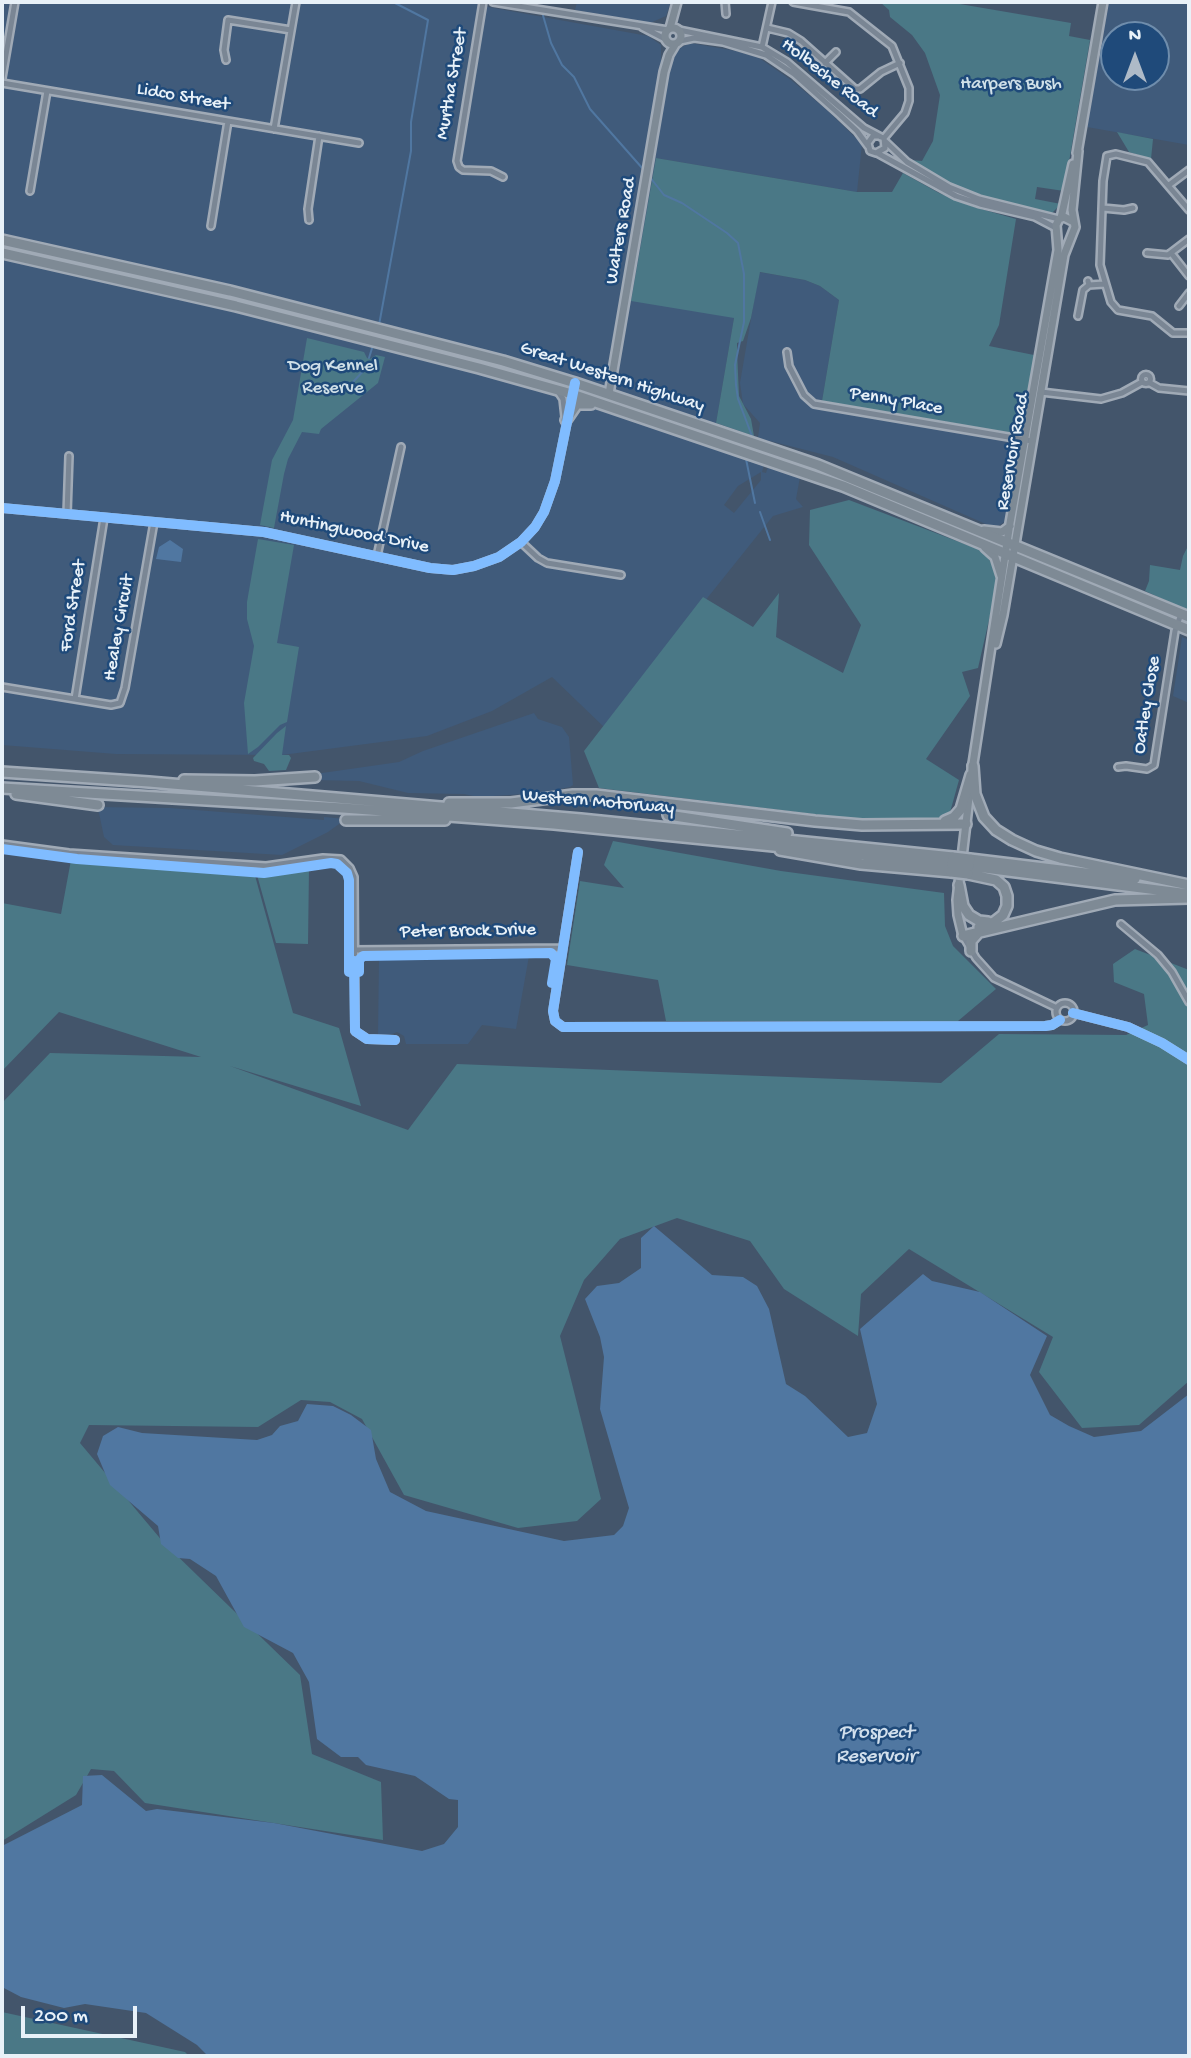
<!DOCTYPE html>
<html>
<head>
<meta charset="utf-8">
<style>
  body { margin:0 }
  #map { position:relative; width:1191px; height:2058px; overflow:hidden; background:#43556b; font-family:"Gochi Hand",sans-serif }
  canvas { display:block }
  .frame { position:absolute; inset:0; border:4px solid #e8f1f8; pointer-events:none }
  .north { position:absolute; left:1100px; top:21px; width:70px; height:70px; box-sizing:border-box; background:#1f4a7a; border:2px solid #6f8dac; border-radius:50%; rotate:0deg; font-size:19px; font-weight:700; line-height:28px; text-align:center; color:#e8f1f8 }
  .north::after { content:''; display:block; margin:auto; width:24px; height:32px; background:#aebac7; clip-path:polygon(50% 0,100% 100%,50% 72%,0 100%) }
  .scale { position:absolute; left:21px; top:2006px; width:116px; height:32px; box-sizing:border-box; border:4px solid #e8f1f8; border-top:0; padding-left:9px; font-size:21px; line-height:24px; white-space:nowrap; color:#e8f1f8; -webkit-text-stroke:5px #1f4a7a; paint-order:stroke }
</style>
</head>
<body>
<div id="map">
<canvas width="1191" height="2058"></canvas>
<div class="frame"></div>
<div class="north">N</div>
<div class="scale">200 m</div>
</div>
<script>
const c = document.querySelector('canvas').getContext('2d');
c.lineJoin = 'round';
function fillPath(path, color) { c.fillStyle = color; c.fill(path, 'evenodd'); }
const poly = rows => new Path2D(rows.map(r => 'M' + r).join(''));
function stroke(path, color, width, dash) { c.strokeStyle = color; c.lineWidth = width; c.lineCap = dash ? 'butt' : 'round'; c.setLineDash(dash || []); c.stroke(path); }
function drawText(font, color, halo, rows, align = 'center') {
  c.font = font + ' "Gochi Hand",sans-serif'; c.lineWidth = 5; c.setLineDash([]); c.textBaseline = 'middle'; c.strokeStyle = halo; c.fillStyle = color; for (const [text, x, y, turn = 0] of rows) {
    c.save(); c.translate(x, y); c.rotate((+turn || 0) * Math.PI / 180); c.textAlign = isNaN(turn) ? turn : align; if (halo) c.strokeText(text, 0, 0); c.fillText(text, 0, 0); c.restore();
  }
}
const built = poly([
  [2,2,484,2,488,7,648,36,661,45,661,60,672,62,678,49,690,43,736,51,759,58,791,80,827,110,862,144,857,192,656,158,734,318,716,423,758,437,760,423,743,404,740,383,759,272,805,280,820,286,839,300,822,401,1023,435,1006,521,998,526,988,525,833,457,770,441,762,472,766,473,768,466,800,477,796,499,803,507,773,516,604,727,552,677,492,711,427,736,282,755,116,754,2,745],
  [761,472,761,480,734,513,724,505,738,486],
  [577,2,671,2,666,16,650,23,575,10],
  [1109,2,1189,2,1189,145,1087,127],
  [1114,35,1156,35,1156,77,1114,77],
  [1182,637,1189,640,1189,703,1173,696],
  [534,713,538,719,562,727,569,737,573,785,570,787,539,793,478,797,464,794,408,793,359,781,315,780,315,774,399,762,423,751],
  [94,807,170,808,324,820,324,817,346,819,328,832,282,855,113,845,104,837,99,813],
  [529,956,516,1029,482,1025,468,1044,406,1044,404,1036,397,1032,387,1036,378,1036,379,957]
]);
const green = poly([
  [880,2,948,2,1071,23,1069,36,1090,40,1064,191,1037,187,1035,199,1061,204,1052,213,994,199,964,190,924,170,910,160,922,161,933,141,940,95,925,53,912,35,890,17,889,10],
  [1117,132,1153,139,1151,159,1129,152],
  [656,158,857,192,892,192,903,173,939,193,974,207,1016,219,999,325,989,346,1034,355,1036,359,1023,435,822,401,839,300,820,286,805,280,760,272,751,318,743,341,737,343,737,351,739,396,751,419,754,436,716,423,734,318,631,301],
  [307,338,364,352,367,358,370,359,376,355,385,357,378,383,321,429,319,434,302,432,288,459,284,474,274,528,260,525,272,460,293,420],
  [849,500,983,551,998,572,997,585,978,668,962,672,970,696,926,759,959,780,949,816,928,821,853,819,599,788,584,751,703,597,753,627,779,593,776,637,843,673,861,625,809,545,810,510],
  [258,539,294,545,277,643,299,647,287,722,280,725,258,747,248,754,244,703,254,646,247,619,247,602],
  [1189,544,1189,611,1145,591,1149,581,1150,565,1180,570,1183,556],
  [286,726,282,755,289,755,291,758,286,770,269,771,264,764,254,761,253,758,277,733],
  [613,841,781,871,944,893,945,926,953,946,996,989,958,1021,666,1021,658,980,567,965,580,881,624,888,604,865],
  [71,860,254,872,293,1013,339,1028,361,1106,230,1066,408,1130,457,1064,941,1083,999,1034,1126,1035,1148,1025,1144,994,1114,982,1113,964,1135,949,1189,970,1189,1381,1139,1425,1082,1428,1039,1372,1053,1337,909,1249,861,1294,858,1336,784,1289,750,1241,677,1218,620,1239,584,1280,560,1336,601,1499,577,1521,518,1528,404,1495,362,1419,330,1402,301,1400,258,1427,89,1425,80,1443,164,1543,300,1675,312,1754,381,1782,383,1840,145,1803,114,1771,91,1769,76,1795,2,1841,2,1103,50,1053,201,1057,59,1012,2,1071,2,903,61,914],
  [309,868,308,944,276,943,257,875],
  [2,2012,185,2052,189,2056,2,2056]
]);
const water = poly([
  [170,540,183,549,181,562,156,559,159,547],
  [654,1226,712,1275,743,1277,757,1286,769,1309,786,1384,805,1396,848,1437,867,1433,877,1404,860,1329,923,1274,932,1281,980,1292,1047,1336,1030,1375,1050,1415,1069,1426,1094,1437,1141,1431,1189,1394,1189,2056,208,2056,197,2045,146,2013,85,2004,64,2008,21,1997,2,1987,2,1846,82,1805,83,1776,102,1775,146,1811,157,1809,274,1823,422,1851,444,1844,458,1827,458,1800,449,1799,415,1776,366,1765,358,1757,341,1757,317,1739,309,1682,293,1653,244,1627,216,1576,190,1559,178,1558,161,1544,158,1526,110,1485,97,1454,103,1436,118,1427,142,1433,257,1440,272,1435,280,1426,298,1421,307,1404,333,1406,351,1415,371,1430,376,1459,390,1492,426,1511,564,1541,614,1535,623,1526,629,1508,600,1409,604,1357,600,1337,585,1299,597,1286,619,1283,641,1268,641,1238]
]);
const stream = poly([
  [542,12,551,43,562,65,574,77,590,109,643,169],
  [649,176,664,195,682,203,727,233,738,243,744,274,744,322,735,365,736,385,738,399,752,436],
  [379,325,411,151,411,122,428,20,393,2],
  [369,358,373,345],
  [353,382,367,367],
  [746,459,755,503],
  [760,512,770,540]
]);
const minor = poly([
  [483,2,457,161,459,167,463,170,491,171,503,177],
  [493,2,668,30],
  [725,2,726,14],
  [793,2,849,12,892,46,909,88,909,101,905,113,884,138],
  [642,27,667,40],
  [767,28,788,33,801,41,855,89,860,89,881,72,900,63],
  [679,30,762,47,787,62,864,128,881,137,884,138,885,148,876,153,870,151,868,143,873,136,879,136],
  [680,41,694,38,723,42,766,55,794,74,840,115,857,131,868,146],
  [762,47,772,2],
  [226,60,224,50,228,20,291,30],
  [825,63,836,52],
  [2,78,15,2],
  [2,83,359,143],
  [274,129,296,2],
  [886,142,907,162,949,187,979,199,1059,219],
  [879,154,956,196,980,204,1035,217,1056,228],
  [1169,185,1189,170],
  [30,191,47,91],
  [1103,208,1124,210,1133,208],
  [1189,210,1148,162,1116,154,1107,156,1103,181,1100,265,1111,302,1118,310,1152,316,1173,333,1189,333],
  [309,220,308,209,319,136],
  [211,226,228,121],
  [1147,253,1168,255,1189,239],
  [1171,253,1189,276],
  [1088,281,1089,285,1104,284],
  [1179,306,1189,293],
  [1078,316,1083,290,1089,285],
  [787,352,789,366,804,395,814,404,1032,441],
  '1141.5 379a4.5 4.5 0 1 1 9 0a4.5 4.5 0 1 1-9 0Z',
  [1150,383,1159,388,1189,391],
  [557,390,563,399,565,417],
  [1041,392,1101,399,1122,393,1142,382],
  [2,508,264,532,430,568,453,570,474,566,499,557,521,542,535,527,544,512,555,481,575,383],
  [67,514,69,456],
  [521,542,538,558,547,563,621,575],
  [377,556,401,447],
  [2,687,111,705,120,703,125,688,154,522],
  [75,699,104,518],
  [1118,767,1126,766,1147,769,1154,765,1175,631,1181,614],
  [2,844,69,853,266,866,323,858,341,859,350,868,354,877,355,1031,367,1039,395,1040],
  [578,852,553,1011,555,1021,563,1027,1045,1026,1052,1025,1060,1020],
  [1121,924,1158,955,1172,972,1189,1002],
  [963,936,976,958,994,978,1057,1008],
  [354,950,562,948],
  '1056 1012a9 9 0 1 1 18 0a9 9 0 1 1-18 0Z',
  [1073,1013,1128,1027,1162,1043,1189,1060]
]);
const major = poly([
  '665 36a8 8 0 1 1 16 0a8 8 0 1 1-16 0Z',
  [670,28,677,2],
  [1077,153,1103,2],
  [1061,218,1073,164],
  [609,394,664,72,669,55,675,45],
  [984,530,1002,532,1010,526],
  [985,548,995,557,1001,576],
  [996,644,1003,615,1064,255,1075,227,1072,210,1078,151],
  [972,770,1010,523,1058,250,1056,225,1059,219,1064,217,1074,222],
  [963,936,958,915,957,900,970,789]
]);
const highway = poly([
  [2,240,230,291,503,361,575,383,818,465,1189,617],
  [2,253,236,306,479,368,572,394,843,486,1189,630],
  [566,420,577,404,591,404],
  [973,766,975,794,984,817,996,830,1012,840,1036,851,1060,858,1189,885],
  [2,772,149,782,581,819,953,857],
  [184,780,255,781,315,777],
  [2,788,343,808,554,824,952,864],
  [16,794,98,805],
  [449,803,511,803,573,795,596,795,815,821,862,825,966,824],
  [668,815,787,833],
  [346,820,445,820],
  [945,821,954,817,961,809,971,775],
  [780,850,861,864,951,872],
  [970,859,1135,879],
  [969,866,1189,894],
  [968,874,996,880,1004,887,1007,896,1007,906,1003,915,994,922,979,927],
  [959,885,963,906,969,915,979,921,988,922],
  [963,936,1115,900,1189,898],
  [971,951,971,941,978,933]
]);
const highwayBridge = poly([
  [953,857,970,859],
  [952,864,969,866],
  [951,872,968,874]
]);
const cycleway = poly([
  [2,508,264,532,430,568,453,570,474,566,499,557,521,542,535,527,544,512,555,481,575,383],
  [2,849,77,859,264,873,331,863,337,864,347,873,349,880,349,972,359,972,359,960,363,956,551,953,556,959,552,983,556,984],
  [578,852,553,1011,555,1021,563,1027,1045,1026,1052,1025,1060,1020],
  [354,961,355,1031,367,1039,395,1040],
  [1073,1013,1128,1027,1162,1043,1189,1060]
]);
const streetNames = [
  ["Holbeche Road",829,79,38],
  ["Murtha Street",453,84,-80],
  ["Lidco Street",183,98,10],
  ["Walters Road",622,231,-80],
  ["Great Western Highway",612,378,18],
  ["Penny Place",896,402,10],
  ["Reservoir Road",1014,452,-80],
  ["Huntingwood Drive",354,533,12],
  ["Ford Street",74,606,-81],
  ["Healey Circuit",120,628,-80],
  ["Oatley Close",1148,705,-81],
  ["Western Motorway",598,803,5],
  ["Peter Brock Drive",468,932,-1]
];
const parkNames = [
  ["Harpers Bush",1011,85],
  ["Dog Kennel",333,367],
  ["Reserve",333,389]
];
const waterNames = [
  ["Prospect",876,1734],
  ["Reservoir",876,1758]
];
fillPath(built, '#405b7b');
fillPath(green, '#4a7886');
fillPath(water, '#5077a1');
stroke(stream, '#5077a1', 2);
stroke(minor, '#a0aab6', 10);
stroke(major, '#a0aab6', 12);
stroke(highway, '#a0aab6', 14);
stroke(minor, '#7a8694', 5);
stroke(major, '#7e8a95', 7);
stroke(highway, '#7e8a95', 9);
stroke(highwayBridge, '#a0aab6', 14, []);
stroke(highwayBridge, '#7e8a95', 9);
stroke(cycleway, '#80bcff', 10);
drawText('19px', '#e8f1f8', '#1f4a7a', streetNames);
drawText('19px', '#d0e0e8', '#1f4a7a', parkNames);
drawText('italic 21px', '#d1dfec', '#1f4a7a', waterNames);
</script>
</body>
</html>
